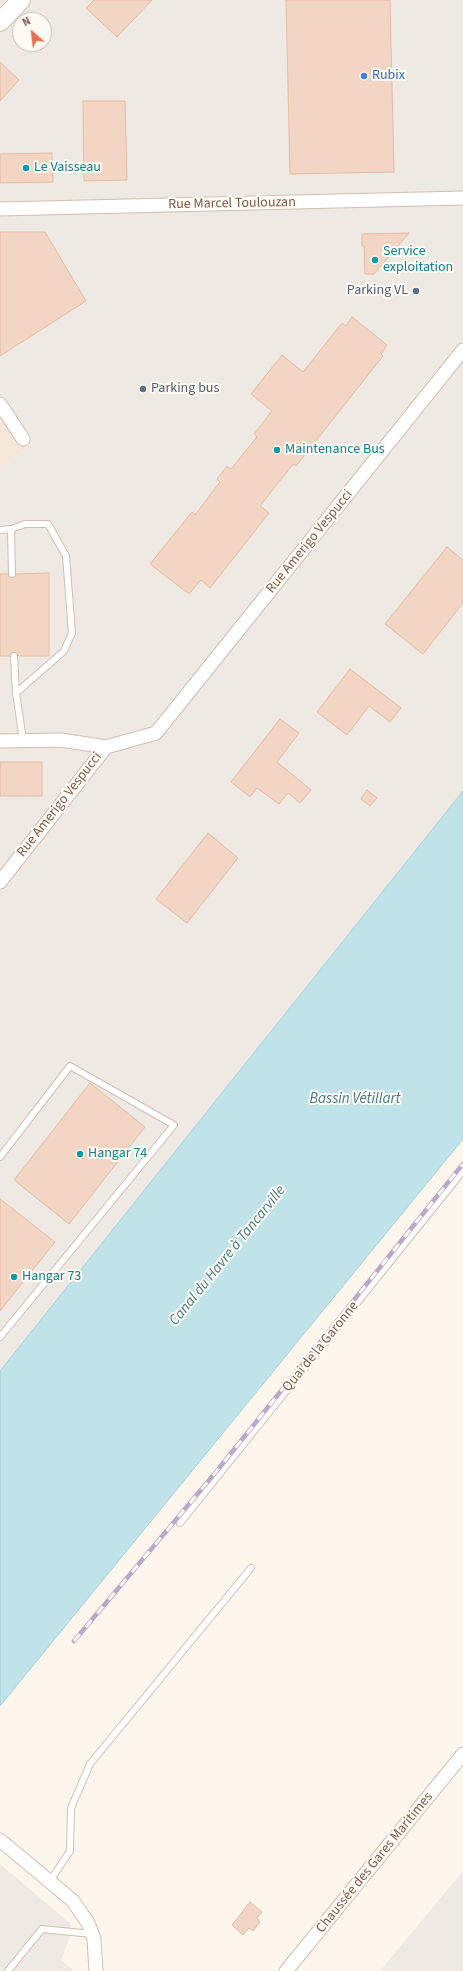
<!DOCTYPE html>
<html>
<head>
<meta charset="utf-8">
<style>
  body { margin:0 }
  #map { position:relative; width:463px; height:1971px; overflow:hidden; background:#fdf6ec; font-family:"Source Sans 3",sans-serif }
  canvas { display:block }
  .north { position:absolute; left:12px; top:12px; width:40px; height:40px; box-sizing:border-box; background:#fffaf3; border:1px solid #cabbb1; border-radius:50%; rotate:332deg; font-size:11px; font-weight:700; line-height:16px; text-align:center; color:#7a5c4d }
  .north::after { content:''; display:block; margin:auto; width:14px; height:18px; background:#e76f51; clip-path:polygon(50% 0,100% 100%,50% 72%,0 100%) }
</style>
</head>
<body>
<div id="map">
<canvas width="463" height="1971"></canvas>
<div class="north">N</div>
</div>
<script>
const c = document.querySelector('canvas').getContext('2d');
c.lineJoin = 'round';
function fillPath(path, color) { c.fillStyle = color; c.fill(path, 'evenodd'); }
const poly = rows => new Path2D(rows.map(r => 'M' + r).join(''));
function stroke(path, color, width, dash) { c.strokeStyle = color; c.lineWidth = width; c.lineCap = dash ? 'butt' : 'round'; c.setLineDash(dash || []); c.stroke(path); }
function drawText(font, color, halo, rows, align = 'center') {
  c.font = font + ' "Source Sans 3",sans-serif'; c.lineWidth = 4; c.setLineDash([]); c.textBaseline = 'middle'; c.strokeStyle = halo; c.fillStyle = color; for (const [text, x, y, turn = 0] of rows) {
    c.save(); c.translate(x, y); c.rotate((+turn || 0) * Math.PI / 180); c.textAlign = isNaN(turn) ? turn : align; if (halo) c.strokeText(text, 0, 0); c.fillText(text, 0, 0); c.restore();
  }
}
const residential = poly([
  [0,404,30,447,0,468]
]);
const industrial = poly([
  [0,0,463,0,463,791,0,1371,0,468,30,447,0,404],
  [20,20,44,20,44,44,20,44],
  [0,1864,70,1923,72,1932,61,1960,74,1971,0,1971],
  [463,1871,463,1971,380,1971]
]);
const water = poly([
  [463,791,463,1139,0,1706,0,1371,463,791]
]);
const building = poly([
  [94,0,152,0,117,37,86,8,94,0],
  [286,0,390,0,394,172,290,174,286,0],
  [0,62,19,80,0,101,0,62],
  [83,101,125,101,127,180,84,181,83,101],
  [52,153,53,182,0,183,0,154,52,153],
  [0,232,45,232,86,301,0,356,0,232],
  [409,233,374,274,365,274,364,246,362,246,362,234,409,233],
  [352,317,387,345,381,354,383,356,296,466,293,464,260,506,269,513,210,588,201,580,189,594,150,564,192,512,195,515,220,482,217,479,227,466,231,469,257,437,254,434,272,411,251,394,282,355,303,372,342,323,346,326,352,317],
  [447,547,463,560,463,603,423,654,385,624,447,547],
  [49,573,49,656,19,656,14,652,10,656,0,656,0,574,8,574,12,578,16,574,49,573],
  [350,669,401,708,390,722,369,706,347,735,317,712,350,669],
  [280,719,299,733,277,762,311,790,300,803,288,793,279,804,257,788,250,797,231,782,280,719],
  [0,762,42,762,42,796,0,796,0,762],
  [367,790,377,798,370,806,361,799,367,790],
  [208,833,238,858,187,923,156,899,208,833],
  [90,1083,145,1127,69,1224,14,1180,90,1083],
  [0,1199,55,1242,0,1311,0,1199],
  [250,1902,262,1912,257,1918,260,1922,253,1931,249,1928,243,1935,232,1925,250,1902]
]);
const service = poly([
  [11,529,12,574],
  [0,530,11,529,25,524,48,524,66,556,72,633,64,651,16,693,23,740],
  [14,656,16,693],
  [0,1157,70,1066,174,1125,0,1337],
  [180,1523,463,1171],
  [50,1881,70,1851,71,1808,90,1764,251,1568],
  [8,1971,42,1929,92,1934]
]);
const minor = poly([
  [0,209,463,198],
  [0,404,23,439],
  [0,741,61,740,106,747,156,733,463,350],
  [0,882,106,747],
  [0,1840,73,1901,88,1923,94,1939,96,1971],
  [286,1971,463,1754]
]);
const secondary = poly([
  [0,22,21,0]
]);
const rail = poly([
  [74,1641,216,1472,463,1164]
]);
const markers = [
  [364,76,4,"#3f7fe0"],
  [26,168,4,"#0f9aa8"],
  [375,260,4,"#0f9aa8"],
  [416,291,4,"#5c6f8a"],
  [143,389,4,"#5c6f8a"],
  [277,450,4,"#0f9aa8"],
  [80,1154,4,"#0f9aa8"],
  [14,1277,4,"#0f9aa8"]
];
const shopNames = [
  ["Rubix",372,76]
];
const cultureNames = [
  ["Le Vaisseau",34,168],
  ["Service",383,252],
  ["exploitation",383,268],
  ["Maintenance Bus",285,450],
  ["Hangar 74",88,1154],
  ["Hangar 73",22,1277]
];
const streetNames = [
  ["Rue Marcel Toulouzan",232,204,-1],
  ["Rue Amerigo Vespucci",310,542,-51],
  ["Rue Amerigo Vespucci",60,805,-52],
  ["Quai de la Garonne",321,1347,-51],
  ["Chaussée des Gares Maritimes",375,1863,-51]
];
const serviceNames = [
  ["Parking VL",408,291],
  ["Parking bus",151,389,"left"]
];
const waterNames = [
  ["Bassin Vétillart",355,1100],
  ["Canal du Havre à Tancarville",228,1256,-51]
];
fillPath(residential, '#f5e8da');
fillPath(industrial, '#efe9e4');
fillPath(water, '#bfe3e8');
stroke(water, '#a5d3da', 1);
fillPath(building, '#f3d5c3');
stroke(building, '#e6bba3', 1);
stroke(service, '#d1beb0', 8);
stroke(minor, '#d1beb0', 15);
stroke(secondary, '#d6c0b0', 20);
stroke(service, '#fff', 6);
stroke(minor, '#fff', 13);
stroke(secondary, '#fff', 18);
stroke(rail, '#b9a8c9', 4.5);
stroke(rail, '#fffaf3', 3, [9]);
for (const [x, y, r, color] of markers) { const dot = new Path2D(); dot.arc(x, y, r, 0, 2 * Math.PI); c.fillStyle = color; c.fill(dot); stroke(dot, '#fffaf3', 1.5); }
drawText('14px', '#366cbe', '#fffaf3', shopNames, 'left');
drawText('14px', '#0d838f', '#fffaf3', cultureNames, 'left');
drawText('14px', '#7a5c4d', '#fffaf3', streetNames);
drawText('14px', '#4e5e75', '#fffaf3', serviceNames, 'right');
drawText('italic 15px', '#437c86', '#fffaf3', waterNames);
</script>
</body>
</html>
